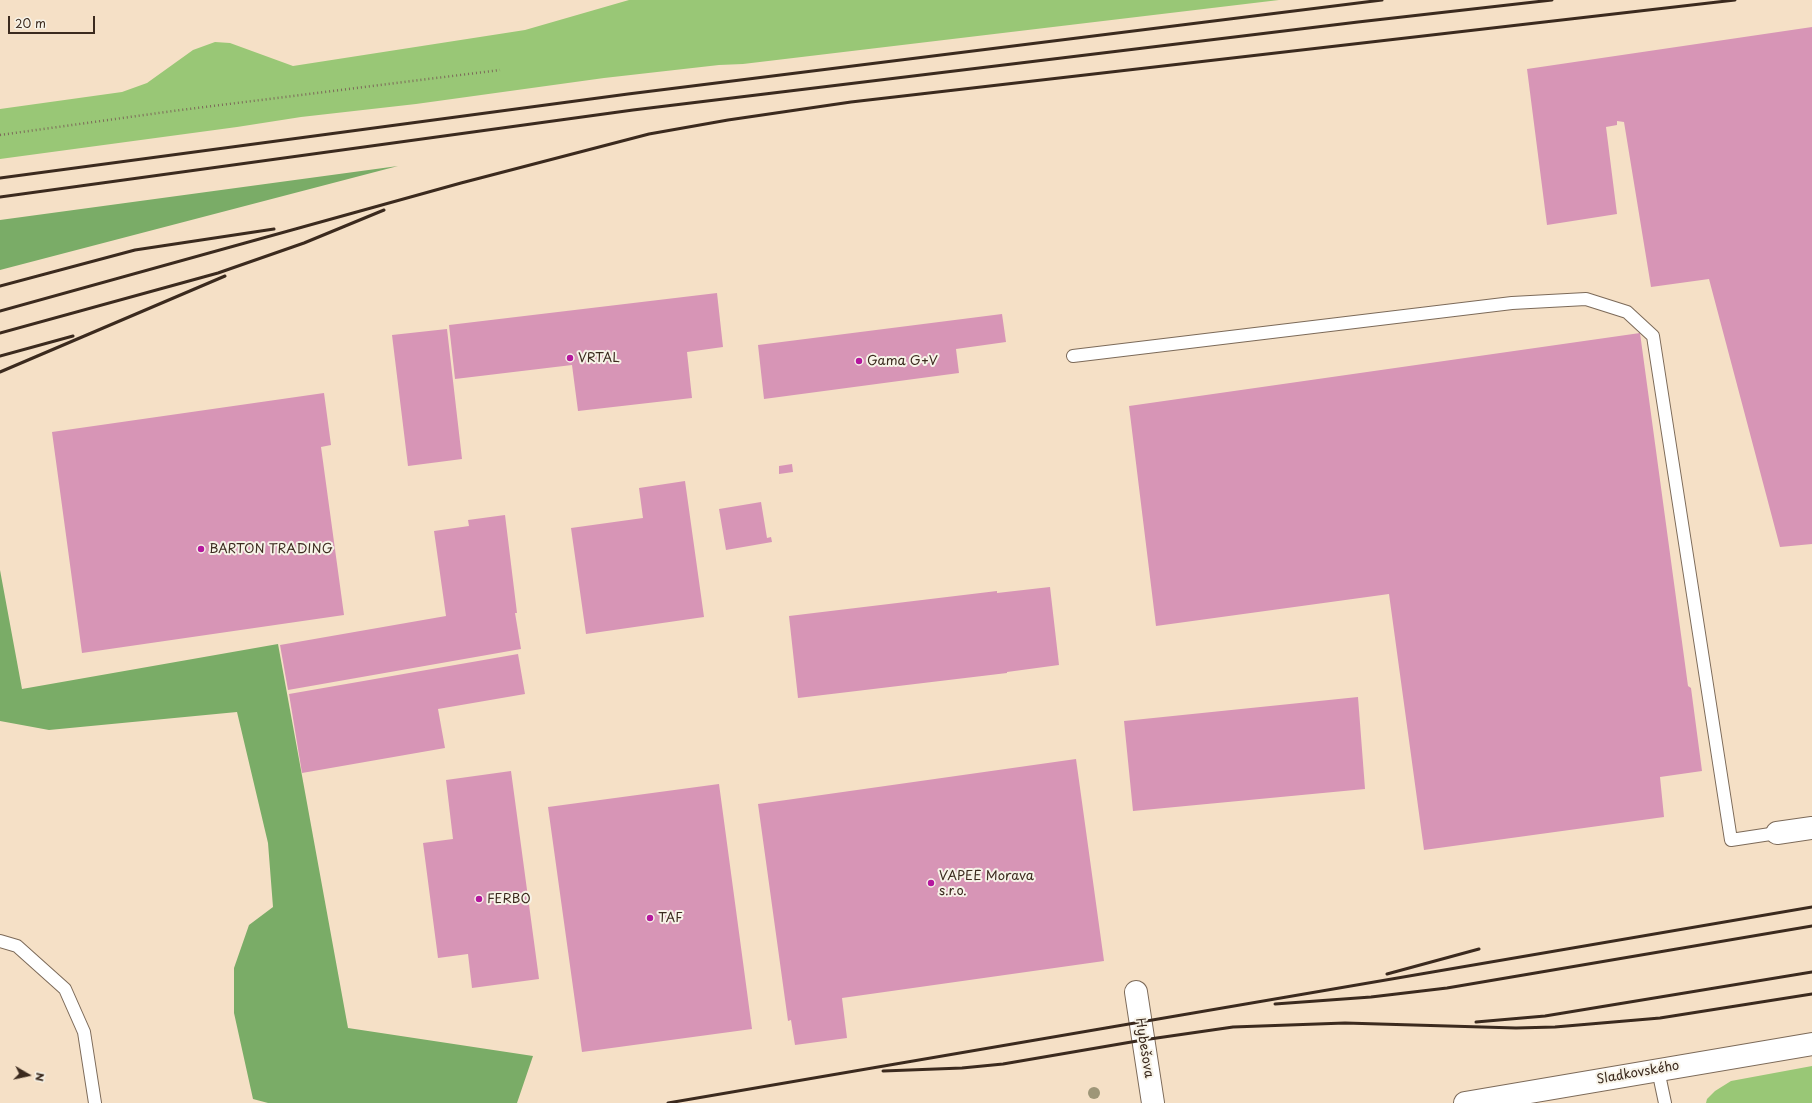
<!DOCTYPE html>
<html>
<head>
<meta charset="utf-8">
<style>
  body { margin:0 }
  #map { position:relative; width:1812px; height:1103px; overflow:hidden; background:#f5e0c6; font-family:"Playpen Sans",sans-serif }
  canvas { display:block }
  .north { position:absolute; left:8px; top:1055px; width:40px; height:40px; -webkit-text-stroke:3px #f7f3e8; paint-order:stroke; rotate:99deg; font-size:11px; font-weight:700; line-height:16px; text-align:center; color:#3b2a1e }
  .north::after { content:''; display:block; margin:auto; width:14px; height:18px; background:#3b2a1e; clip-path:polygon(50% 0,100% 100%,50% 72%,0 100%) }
  .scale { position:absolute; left:8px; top:16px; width:87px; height:18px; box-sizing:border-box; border:2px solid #3b2a1e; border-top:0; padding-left:5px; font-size:12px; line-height:14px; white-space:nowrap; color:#3b2a1e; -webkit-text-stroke:3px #f7f3e8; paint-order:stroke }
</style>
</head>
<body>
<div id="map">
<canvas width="1812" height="1103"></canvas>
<div class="north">N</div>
<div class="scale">20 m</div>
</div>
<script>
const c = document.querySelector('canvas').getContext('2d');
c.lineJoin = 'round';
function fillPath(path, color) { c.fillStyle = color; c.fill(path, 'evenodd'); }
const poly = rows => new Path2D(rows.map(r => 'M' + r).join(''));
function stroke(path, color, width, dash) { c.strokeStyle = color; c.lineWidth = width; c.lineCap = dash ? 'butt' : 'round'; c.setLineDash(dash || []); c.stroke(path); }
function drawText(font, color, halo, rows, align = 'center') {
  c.font = font + ' "Playpen Sans",sans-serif'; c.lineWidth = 4; c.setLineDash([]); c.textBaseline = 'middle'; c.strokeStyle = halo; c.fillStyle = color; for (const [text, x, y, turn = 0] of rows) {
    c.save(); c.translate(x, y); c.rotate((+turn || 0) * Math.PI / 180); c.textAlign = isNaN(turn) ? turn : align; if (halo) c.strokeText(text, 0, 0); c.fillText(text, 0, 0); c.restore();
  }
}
const green = poly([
  [629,0,1279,0,743,64,719,65,604,78,416,104,301,117,237,127,0,159,0,109,122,92,147,83,193,50,215,42,230,43,293,66,525,30],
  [1812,1066,1812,1103,1706,1103,1707,1099,1715,1091,1731,1081]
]);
const forest = poly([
  [398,166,0,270,0,220],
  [0,570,22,689,278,644,348,1028,533,1056,517,1103,268,1103,253,1099,234,1013,234,968,249,925,273,907,268,843,237,712,49,730,0,721]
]);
const building = poly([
  [1812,27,1812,544,1780,547,1709,279,1651,287,1624,122,1617,121,1617,125,1606,127,1617,214,1547,225,1527,69],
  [717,293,723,347,687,352,692,398,578,411,572,365,455,379,449,325],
  [1002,314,1006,342,956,349,959,373,764,399,758,345],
  [447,329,462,459,408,466,392,335],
  [1640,333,1688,686,1691,688,1702,771,1660,777,1664,817,1424,850,1389,594,1156,626,1129,406],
  [324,393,331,445,321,447,344,615,82,653,52,432],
  [792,464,793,472,779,474,779,466],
  [685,481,704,617,586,634,571,528,643,518,639,488],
  [761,502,767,538,771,537,772,542,726,550,719,509],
  [505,515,517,613,515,613,521,649,288,690,280,645,446,616,434,531,469,526,468,520],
  [1050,587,1059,665,1007,672,1007,673,798,698,789,616,997,591,997,593],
  [518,654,525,694,438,709,445,748,302,773,289,694],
  [1358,697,1365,789,1133,811,1124,721],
  [1076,759,1104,961,842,998,847,1038,795,1045,791,1020,788,1021,758,804],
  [511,771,539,979,472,988,468,954,438,958,423,843,453,839,446,780],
  [719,784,752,1029,582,1052,548,807]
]);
const path = poly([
  [0,135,173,111,500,70]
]);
const lane = poly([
  [1073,356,1512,303,1586,299,1627,312,1653,336,1731,840,1777,833],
  [0,941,17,946,65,989,84,1032,95,1103],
  [1658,1070,1665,1103]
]);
const street = poly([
  [1777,833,1812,828],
  [1136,992,1153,1103],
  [1465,1103,1812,1044]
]);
const rail = poly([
  [0,178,628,94,1382,0],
  [0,197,633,110,1358,22,1552,0],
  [0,286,135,250,274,229],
  [0,311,461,183,649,134,728,120,851,102,1735,0],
  [0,333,218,273,304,243,384,210],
  [0,356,73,336],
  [0,372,225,276],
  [1387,974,1479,949],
  [1275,1004,1371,997,1447,988,1812,926],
  [1476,1022,1545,1016,1812,972],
  [883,1071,962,1068,1003,1064,1143,1040,1233,1027,1345,1023,1516,1028,1555,1027,1660,1018,1812,994],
  [668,1103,1812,907]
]);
const trees = [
  [1094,1093]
];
const markers = [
  [570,358,4,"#b5179e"],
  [859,361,4,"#b5179e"],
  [201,549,4,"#b5179e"],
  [931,883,4,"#b5179e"],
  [479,899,4,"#b5179e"],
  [650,918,4,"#b5179e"]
];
const poiNames = [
  ["VRTAL",578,358],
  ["Gama G+V",867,361],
  ["BARTON TRADING",209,549],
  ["VAPEE Morava",939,876],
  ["s.r.o.",939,891],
  ["FERBO",487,899],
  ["TAF",658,918]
];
const streetNames = [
  ["Hybešova",1144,1048,81],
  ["Sladkovského",1638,1073,-10]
];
fillPath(green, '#99c776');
fillPath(forest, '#7aac67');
fillPath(building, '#d795b6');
stroke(lane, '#7c6a59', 14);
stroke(street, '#7c6a59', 24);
stroke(path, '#7c6a59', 2.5, [1, 3]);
stroke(lane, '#fff', 12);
stroke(street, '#fff', 22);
stroke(rail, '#3b2a1e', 3);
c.fillStyle = '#9e9678';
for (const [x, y] of trees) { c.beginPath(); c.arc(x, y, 6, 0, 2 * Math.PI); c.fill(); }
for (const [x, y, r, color] of markers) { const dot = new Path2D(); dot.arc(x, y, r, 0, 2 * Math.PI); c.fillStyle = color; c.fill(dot); stroke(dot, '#f7f3e8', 1.5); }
drawText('13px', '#3b2a1e', '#f7f3e8', poiNames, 'left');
drawText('13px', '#3b2a1e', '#f7f3e8', streetNames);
</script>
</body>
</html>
